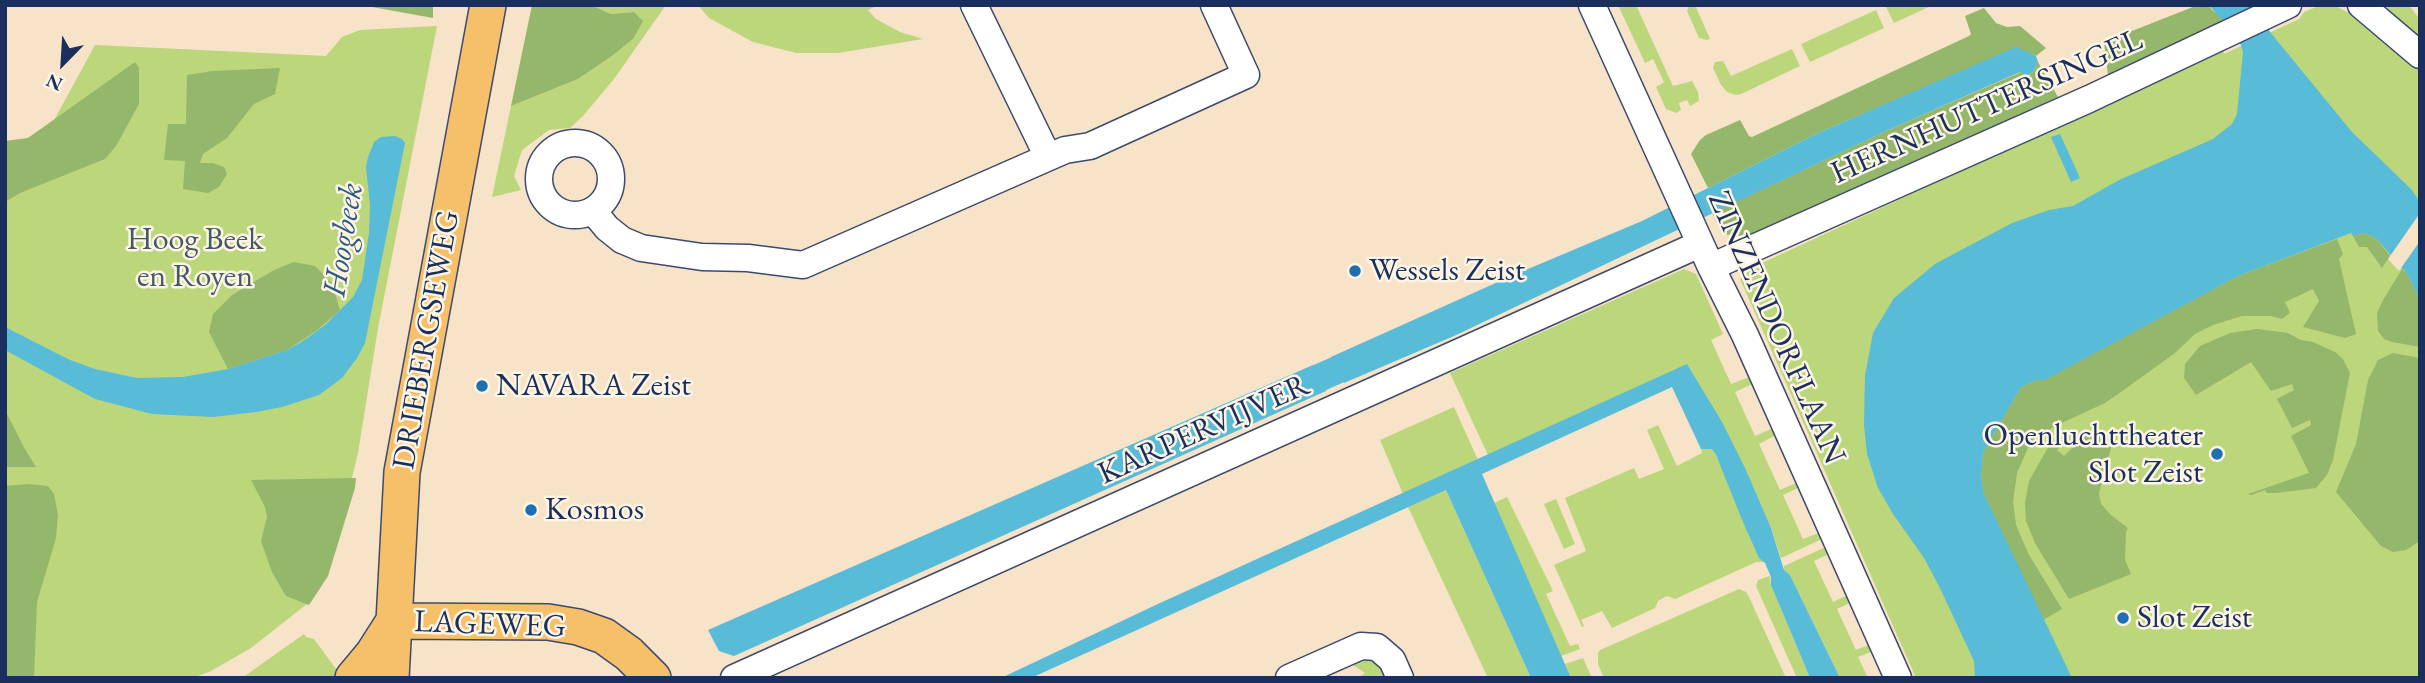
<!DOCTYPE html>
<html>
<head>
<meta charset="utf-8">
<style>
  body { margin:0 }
  #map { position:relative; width:2425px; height:683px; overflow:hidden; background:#f6e3c8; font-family:"EB Garamond",serif }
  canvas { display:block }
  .frame { position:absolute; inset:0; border:7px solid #1b2f5e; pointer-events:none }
  .north { position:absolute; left:28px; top:28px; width:70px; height:70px; -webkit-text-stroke:5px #fcf5e5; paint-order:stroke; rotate:204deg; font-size:19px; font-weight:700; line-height:28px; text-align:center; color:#1b2f5e }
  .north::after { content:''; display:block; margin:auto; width:24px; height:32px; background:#1b2f5e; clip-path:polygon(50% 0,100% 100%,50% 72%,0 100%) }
</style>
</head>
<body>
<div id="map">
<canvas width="2425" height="683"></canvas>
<div class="frame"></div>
<div class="north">N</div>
</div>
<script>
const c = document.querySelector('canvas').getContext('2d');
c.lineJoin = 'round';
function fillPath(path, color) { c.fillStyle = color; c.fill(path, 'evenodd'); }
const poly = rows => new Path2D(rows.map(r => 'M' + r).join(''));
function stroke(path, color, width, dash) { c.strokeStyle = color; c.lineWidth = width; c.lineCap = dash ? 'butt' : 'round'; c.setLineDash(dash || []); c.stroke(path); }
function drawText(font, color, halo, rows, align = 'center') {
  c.font = font + ' "EB Garamond",serif'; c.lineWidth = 5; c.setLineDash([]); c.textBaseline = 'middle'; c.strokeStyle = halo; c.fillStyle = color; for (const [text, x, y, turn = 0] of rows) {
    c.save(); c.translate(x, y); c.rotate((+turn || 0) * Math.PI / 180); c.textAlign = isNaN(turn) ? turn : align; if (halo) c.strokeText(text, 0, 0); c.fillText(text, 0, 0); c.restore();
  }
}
const green = poly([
  [591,5,666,5,614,79,583,116,570,128,549,130,522,150,514,176,521,190,492,197,511,106,578,79,612,56,633,39,634,12,611,14],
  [698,5,879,5,868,10,876,19,900,32,923,39,838,53,796,53,753,42,709,18],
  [1618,5,1636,5,1673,86,1692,81,1698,92,1699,101,1690,106,1687,100,1679,103,1681,110,1676,113,1666,109,1656,87,1664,82,1653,59,1645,63],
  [1695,5,1710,39,1707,40,1699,38,1687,11,1689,6],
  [1885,5,1933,5,1894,23],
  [2321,5,2334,5,2354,16,2420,71,2420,678,1916,678,1740,279,1747,270,2223,50,2224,54,2299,19,2304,12],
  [2386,5,2409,5,2420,20,2420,40,2391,14],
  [1876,10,1884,28,1810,62,1801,44],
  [437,26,378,328,358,453,334,551,312,600,251,648,211,671,193,678,5,678,5,151,52,124,95,45,326,56,342,37,360,30],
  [1792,49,1800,66,1741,94,1736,95,1727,92,1721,85,1713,68,1715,62,1723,61,1731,76],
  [1684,269,1696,274,1723,334,1711,340,1731,384,1749,377,1752,384,1735,392,1755,436,1773,428,1776,435,1759,444,1780,490,1798,482,1800,487,1783,495,1803,539,1821,532,1824,538,1781,558,1771,528,1707,398,1687,365,1488,455,1450,373],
  [1454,407,1478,460,1403,494,1380,440],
  [1658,425,1677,466,1702,453,1701,449,1713,449,1765,562,1756,562,1675,599,1667,596,1658,601,1655,608,1612,628,1602,611,1581,620,1584,626,1582,627,1554,565,1586,551,1565,498,1634,468,1639,479,1664,469,1647,430],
  [1446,490,1531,678,1488,678,1408,507],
  [1507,497,1553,591,1546,594,1570,646,1578,644,1580,649,1561,656,1494,503],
  [1556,499,1575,544,1564,549,1544,504],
  [1828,546,1831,553,1814,561,1833,602,1850,594,1854,601,1837,609,1856,650,1873,643,1876,650,1858,657,1868,678,1840,678,1790,575,1784,570,1784,566],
  [1770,576,1771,585,1810,678,1797,678,1756,586,1758,580],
  [1739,589,1746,592,1749,597,1786,678,1604,678,1598,664,1598,653,1600,650],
  [304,634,306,637,314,639,341,676,339,678,242,678],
  [1370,655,1387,670,1382,678,1358,678,1365,673,1347,661],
  [1583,658,1592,678,1571,678,1565,664]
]);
const forest = poly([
  [361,5,433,5,433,18],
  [532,5,591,5,611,14,634,12,643,21,633,39,612,56,578,79,511,106],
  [2198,5,2209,5,2212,10,2226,21,2108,75,2104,42],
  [1984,8,1996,23,2007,27,2020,26,2046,48,2036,56,2016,48,1816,134,1708,188,1691,154,1700,140,1706,135,1740,120,1749,136,1752,137,1969,36,1971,34,1965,16],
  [135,62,139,68,139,104,116,146,105,159,20,193,5,202,5,141,28,138],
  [2038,62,2058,97,1782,224,1747,237,1722,234,1712,213,1886,131,2021,72,2027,76,2033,72],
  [280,68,275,94,254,104,227,138,203,154,200,163,213,163,224,167,227,174,219,187,208,193,183,189,185,161,164,160,168,124,186,124,187,75,212,71],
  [2364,233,2376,238,2390,256,2382,268,2367,247,2359,247,2353,236],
  [2337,239,2343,254,2339,259,2356,334,2345,338,2303,327,2319,301,2313,289,2285,302,2290,313,2282,319,2271,316,2242,316,2213,325,2195,334,2175,353,2121,392,2105,403,2053,427,2028,448,2017,473,2013,502,2016,525,2028,553,2062,609,2043,620,1984,494,1981,478,1983,453,2021,387,2037,380,2045,379,2238,276],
  [294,262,315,266,332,283,340,310,316,331,287,350,228,369,209,332,213,314,232,295,274,270],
  [2402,269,2408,275,2420,300,2420,347,2392,342,2384,339,2378,331,2377,313,2383,300],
  [2257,329,2288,333,2301,340,2313,342,2335,352,2343,359,2350,373,2333,460,2327,475,2316,488,2276,493,2267,493,2265,490,2251,495,2248,494,2309,473,2291,436,2311,425,2310,420,2292,428,2277,399,2294,390,2292,384,2271,391,2251,362,2196,395,2184,378,2185,364,2200,346,2230,333],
  [2393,353,2420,358,2420,541,2406,550,2393,552,2381,546,2336,492,2356,444,2368,380,2378,360],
  [5,410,25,449,36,467,5,467],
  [2095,432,2111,448,2099,493,2101,504,2111,515,2128,528,2126,532,2125,560,2131,574,2069,599,2035,543,2026,521,2025,502,2029,481,2054,437,2060,436,2065,441,2057,450,2064,456,2086,434,2089,437],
  [356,478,355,488,328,576,309,605,286,596,272,572,261,541,267,517,265,507,251,480],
  [28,484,48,486,54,494,58,515,56,538,37,602,34,678,5,678,5,486]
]);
const water = poly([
  [2209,5,2257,5,2270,32,2352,132,2411,189,2420,202,2420,300,2408,275,2376,238,2364,233,2353,236,2351,233,2238,276,2045,380,2037,380,2021,387,1983,453,1981,478,1984,494,2072,678,1975,678,1974,661,1939,586,1924,558,1893,514,1878,488,1867,454,1864,425,1865,376,1873,333,1894,298,1935,264,2012,223,2049,210,2073,206,2119,180,2213,139,2232,124,2237,114,2243,52,2241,45,2226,21,2219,17],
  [2016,47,2036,56,2038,62,2033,72,2027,76,2020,72,1886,131,1454,336,1344,383,1331,357,1509,277,1642,221,1816,134],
  [2060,134,2080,178,2071,182,2051,137],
  [395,136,402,139,405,143,365,343,357,358,342,378,319,395,282,407,256,412,213,417,152,414,95,399,5,350,5,327,70,360,95,369,137,378,183,377,228,369,287,350,303,341,325,325,353,297,362,280,369,233,370,205,366,167,368,157,374,142,381,137],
  [1687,364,1722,422,1745,468,1771,528,1784,570,1790,575,1840,678,1810,678,1771,585,1771,577,1765,563,1759,558,1743,522,1716,455,1712,449,1701,449,1672,387,1482,474,1571,678,1531,678,1446,490,1031,678,1001,678,1160,603],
  [1313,365,1326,391,734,656,719,651,708,630]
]);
const pier = poly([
  [2420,213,2420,241,2399,271,2388,259]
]);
const canal = poly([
  [1285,393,1373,354]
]);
const minor = poly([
  [974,5,1048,157],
  [1592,5,1711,267,1745,335,1898,678],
  [2361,5,2420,55],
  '539 179a36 36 0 1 1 72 0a36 36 0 1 1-72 0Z',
  [593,211,607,228,622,240,641,248,702,257,748,258,803,265,1065,150,1090,146,1246,75,1214,5],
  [1711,267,2089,99,2288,5],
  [734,678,1700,244],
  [1289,678,1361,646,1377,647,1392,660,1400,678]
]);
const major = poly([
  [394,621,548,622,578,627,604,636,629,654,653,678],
  [353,678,373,654,394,621],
  [391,678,402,472,488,5]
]);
const markers = [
  [1355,271,7,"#1f6fb2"],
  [482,386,7,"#1f6fb2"],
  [2217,454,7,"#1f6fb2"],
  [531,510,7,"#1f6fb2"],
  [2123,618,7,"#1f6fb2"]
];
const streetNames = [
  ["HERNHUTTERSINGEL",1987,107,-24],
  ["ZINZENDORFLAAN",1776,328,66],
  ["DRIEBERGSEWEG",427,340,-80],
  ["KARPERVIJVER",1204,430,-24],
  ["LAGEWEG",490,625,2]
];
const parkNames = [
  ["Hoog Beek",195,240],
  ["en Royen",195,277]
];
const poiNames = [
  ["Wessels Zeist",1369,271],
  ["NAVARA Zeist",496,386],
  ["Openluchttheater",2203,436,"right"],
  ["Slot Zeist",2203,473,"right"],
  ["Kosmos",545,510],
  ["Slot Zeist",2137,618]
];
const waterNames = [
  ["Hoogbeek",344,240,-81]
];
fillPath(green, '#bcd67b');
fillPath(forest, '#95b76b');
fillPath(water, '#58bbd7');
fillPath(pier, '#f6e3c8');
stroke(canal, '#58bbd7', 28);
stroke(minor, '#3c4a6e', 29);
stroke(major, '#3c4a6e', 38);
stroke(minor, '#fff', 26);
stroke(major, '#f6c06b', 35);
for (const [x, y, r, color] of markers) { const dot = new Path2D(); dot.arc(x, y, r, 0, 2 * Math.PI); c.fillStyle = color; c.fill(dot); stroke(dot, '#fcf5e5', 2.5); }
drawText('32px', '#1b2f5e', '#fcf5e5', streetNames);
drawText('32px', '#435965', '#fcf5e5', parkNames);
drawText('32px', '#1b2f5e', '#fcf5e5', poiNames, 'left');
drawText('italic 33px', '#2d5982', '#fcf5e5', waterNames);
</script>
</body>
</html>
